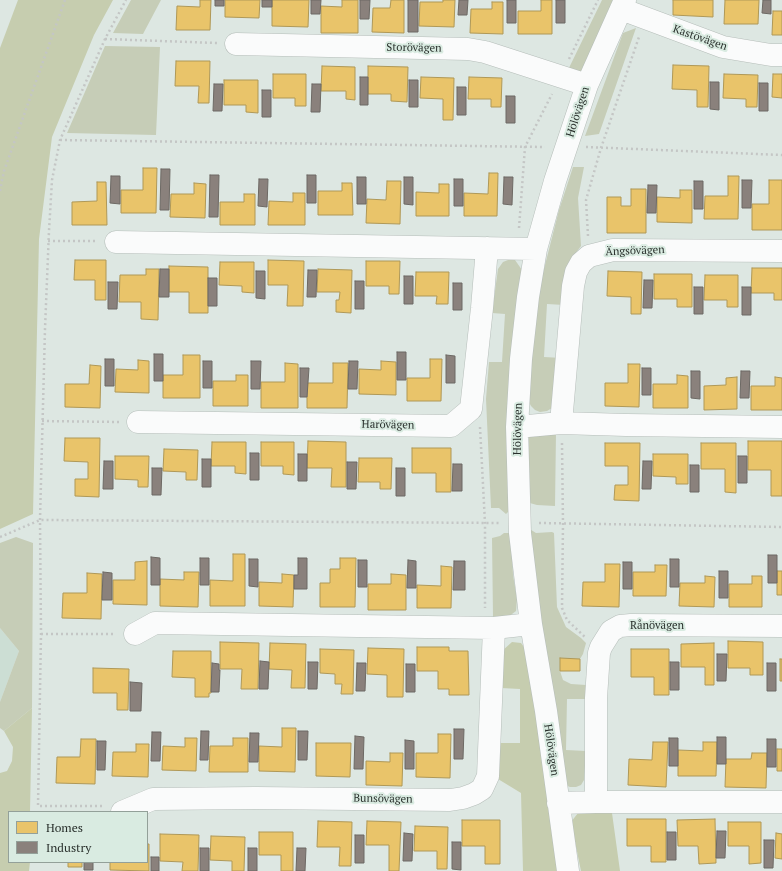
<!DOCTYPE html>
<html>
<head>
<meta charset="utf-8">
<style>
  body { margin:0 }
  #map { position:relative; width:782px; height:871px; overflow:hidden; background:#dde7e2; font-family:"PT Serif",serif }
  canvas { display:block }
  .legend { position:absolute; left:8px; top:811px; width:140px; height:52px; box-sizing:border-box; background:#d9ebe1; border:1px solid #93a099; margin:0; padding:5px 7px; list-style:none; font-size:12px; color:#29302c }
  .legend li { display:flex; align-items:center; gap:8px; height:20px }
  .legend b { width:20px; border:1px solid #93a099 }
</style>
</head>
<body>
<div id="map">
<canvas width="782" height="871"></canvas>
<ul class="legend">
<li><b style="height:11px;background:#e9c46a"></b>Homes</li>
<li><b style="height:11px;background:#8a817c"></b>Industry</li>
</ul>
</div>
<script>
const c = document.querySelector('canvas').getContext('2d');
c.lineJoin = 'round';
function fillPath(path, color) { c.fillStyle = color; c.fill(path, 'evenodd'); }
const poly = rows => new Path2D(rows.map(r => 'M' + r).join(''));
function stroke(path, color, width, dash) { c.strokeStyle = color; c.lineWidth = width; c.lineCap = dash ? 'butt' : 'round'; c.setLineDash(dash || []); c.stroke(path); }
function drawText(font, color, halo, rows, align = 'center') {
  c.font = font + ' "PT Serif",serif'; c.lineWidth = 4; c.setLineDash([]); c.textBaseline = 'middle'; c.strokeStyle = halo; c.fillStyle = color; for (const [text, x, y, turn = 0] of rows) {
    c.save(); c.translate(x, y); c.rotate((+turn || 0) * Math.PI / 180); c.textAlign = isNaN(turn) ? turn : align; if (halo) c.strokeText(text, 0, 0); c.fillText(text, 0, 0); c.restore();
  }
}
const built = poly([
  [0,628,19,651,0,702]
]);
const green = poly([
  [131,0,161,0,143,34,113,33],
  [602,0,615,0,585,68,578,75,567,72],
  [636,28,599,134,585,136,623,33],
  [105,46,160,47,156,135,67,133],
  [573,167,584,167,578,198,581,246,572,258,564,305,547,304,544,357,562,358,557,405,547,411,540,412,535,410,531,406,528,400,530,324,559,210],
  [508,260,515,260,522,270,510,510,506,514,499,508,491,508,486,399,489,362,502,362,505,314,492,313,498,269,503,262],
  [528,433,556,433,555,506,537,505,526,502],
  [528,528,536,533,552,532,554,533,557,607,566,627,581,638,586,643,583,654,580,659,560,659,560,671,563,680,571,684,586,685,587,699,567,699,566,750,586,751,584,780,581,785,576,787,570,787,565,785],
  [504,533,511,533,513,575,517,599,516,611,508,617,493,617,492,538,500,536],
  [16,537,33,543,32,708,4,731,0,728,0,702,19,651,0,628,0,543]
]);
const forest = poly([
  [18,0,113,0,94,35,52,137,39,239,33,514,0,529,0,48],
  [512,642,521,643,527,651,558,871,523,871,521,793,498,779,499,743,520,743,520,689,501,688,502,651],
  [32,708,30,812,9,812,9,862,30,862,29,871,0,871,0,773,7,771,12,761,13,747,4,731],
  [578,813,612,813,620,871,581,871,571,822]
]);
const homes = poly([
  [200,0,211,0,210,30,176,30,177,6,200,7,200,0],
  [225,0,260,0,259,18,225,17,225,0],
  [272,0,309,0,308,27,272,26,272,0],
  [342,0,358,0,358,33,321,33,321,6,342,7,342,0],
  [391,0,404,0,404,33,372,32,373,8,390,8,391,0],
  [443,0,455,0,454,27,419,26,420,2,443,2,443,0],
  [541,0,552,0,552,34,518,34,518,11,541,11,541,0],
  [673,0,713,0,713,17,673,15,673,0],
  [725,0,759,0,758,24,724,24,725,0],
  [492,2,503,2,503,34,470,33,471,9,492,9,492,2],
  [773,11,782,11,782,35,772,35,773,11],
  [176,61,210,61,209,103,198,103,199,86,175,86,176,61],
  [673,65,709,66,708,107,697,107,697,90,672,89,673,65],
  [322,66,355,67,355,100,346,99,346,91,321,91,322,66],
  [368,66,408,67,407,102,391,101,391,94,368,94,368,66],
  [273,74,306,74,306,106,295,106,295,98,273,98,273,74],
  [724,74,758,75,757,107,746,107,746,99,723,98,724,74],
  [773,74,782,74,782,98,772,97,773,74],
  [421,77,454,78,453,120,443,120,443,99,420,98,421,77],
  [469,77,502,78,501,107,491,107,491,99,468,99,469,77],
  [224,80,258,80,258,113,246,112,246,105,224,105,224,80],
  [143,168,157,168,156,213,121,213,121,190,143,190,143,168],
  [489,173,498,173,497,216,464,216,464,193,488,194,489,173],
  [728,176,739,176,738,219,704,219,705,196,728,196,728,176],
  [769,180,782,180,782,230,752,230,752,204,769,204,769,180],
  [387,181,401,181,400,224,366,223,367,199,386,200,387,181],
  [97,182,106,182,107,225,72,225,72,202,97,201,97,182],
  [194,183,206,184,205,218,170,217,171,194,194,194,194,183],
  [342,183,352,183,353,215,318,215,318,191,342,191,342,183],
  [439,184,449,184,449,216,416,216,416,192,439,193,439,184],
  [631,189,646,189,646,233,607,233,607,197,621,197,621,206,631,206,631,189],
  [680,190,692,190,692,223,657,222,657,197,680,198,680,190],
  [293,193,305,193,305,225,268,225,269,201,293,202,293,193],
  [244,194,255,194,255,225,220,225,220,202,244,202,244,194],
  [75,260,106,260,106,300,95,300,95,280,74,280,75,260],
  [268,260,304,261,303,306,287,306,288,285,268,285,268,260],
  [366,261,400,261,399,294,389,294,389,286,366,286,366,261],
  [220,262,254,262,254,293,242,292,242,286,219,285,220,262],
  [169,266,208,267,208,313,189,313,189,292,169,292,169,266],
  [752,268,782,268,782,300,774,300,774,293,751,293,752,268],
  [146,269,159,269,158,320,141,319,141,302,119,302,120,275,146,275,146,269],
  [318,269,352,270,351,313,336,312,336,300,339,300,340,292,317,292,318,269],
  [608,271,642,272,641,314,631,314,631,297,607,296,608,271],
  [416,272,449,272,448,304,436,304,437,296,415,296,416,272],
  [654,274,692,274,692,307,677,307,677,299,654,299,654,274],
  [705,275,738,275,738,307,727,307,727,300,704,300,705,275],
  [183,355,200,355,200,398,163,398,163,375,183,375,183,355],
  [430,359,442,359,441,401,407,401,407,378,430,378,430,359],
  [138,360,149,361,149,393,115,392,116,369,138,370,138,360],
  [381,361,396,362,396,395,359,394,359,369,381,370,381,361],
  [285,363,298,364,298,408,261,408,261,382,285,382,285,363],
  [333,363,348,363,347,408,307,408,307,383,333,383,333,363],
  [628,364,640,364,639,407,605,406,605,383,628,383,628,364],
  [90,365,101,366,100,408,65,407,65,384,89,384,90,365],
  [236,375,248,375,248,406,213,406,213,381,236,381,236,375],
  [677,375,688,376,688,408,653,408,653,384,677,384,677,375],
  [737,377,737,409,704,410,704,386,726,385,726,378,737,377],
  [775,377,782,378,782,410,751,410,751,386,775,386,775,377],
  [65,438,100,438,99,497,75,496,75,479,88,479,88,462,64,461,65,438],
  [308,441,346,442,346,487,331,487,332,468,307,468,308,441],
  [748,441,782,441,782,496,771,496,771,470,748,470,748,441],
  [212,442,246,442,246,474,235,473,235,466,211,466,212,442],
  [261,442,294,442,294,475,283,474,283,466,261,466,261,442],
  [605,443,640,443,639,501,614,500,615,485,628,485,628,466,605,466,605,443],
  [701,443,736,443,736,493,725,492,725,469,701,469,701,443],
  [412,448,451,448,451,492,436,492,436,473,412,473,412,448],
  [164,449,198,450,197,480,186,480,186,472,163,471,164,449],
  [653,454,688,454,688,484,676,484,676,477,653,476,653,454],
  [115,456,149,456,148,487,138,487,138,480,115,479,115,456],
  [359,458,392,458,391,489,380,489,380,482,358,482,359,458],
  [233,554,245,554,245,606,210,606,210,580,233,581,233,554],
  [340,558,356,558,355,607,320,607,320,583,330,583,330,569,340,569,340,558],
  [147,561,147,605,113,604,113,580,135,580,135,562,147,561],
  [605,564,620,564,619,607,582,606,583,582,605,582,605,564],
  [655,565,667,565,666,596,633,596,633,572,655,572,655,565],
  [441,566,452,567,451,608,417,608,417,585,441,586,441,566],
  [777,571,782,571,782,595,777,595,777,571],
  [184,572,199,572,198,607,160,606,160,579,184,580,184,572],
  [87,573,102,574,101,619,62,618,63,593,87,593,87,573],
  [282,574,294,575,293,607,259,606,259,582,282,583,282,574],
  [391,574,406,575,406,610,368,610,368,584,391,584,391,574],
  [705,576,715,577,714,607,679,606,680,583,705,583,705,576],
  [752,576,762,576,762,607,729,607,729,584,752,584,752,576],
  [728,641,763,642,763,675,750,675,750,668,728,668,728,641],
  [220,642,259,643,258,689,241,689,242,669,220,669,220,642],
  [270,643,306,644,305,688,291,688,292,670,269,669,270,643],
  [714,643,714,685,705,685,705,667,681,667,681,644,714,643],
  [417,647,449,647,449,651,468,651,469,695,449,695,449,689,438,689,438,671,417,671,417,647],
  [368,648,404,649,403,697,387,697,387,675,367,674,368,648],
  [320,649,354,650,353,694,341,694,342,684,335,684,335,674,320,673,320,649],
  [631,649,669,649,669,695,654,695,654,677,631,677,631,649],
  [173,651,211,651,211,693,209,693,209,697,195,697,195,678,172,677,173,651],
  [560,658,580,659,580,671,560,671,560,658],
  [780,659,782,659,782,681,780,681,780,659],
  [93,668,129,669,128,710,117,710,117,693,93,693,93,668],
  [282,728,296,728,295,772,259,771,259,746,282,747,282,728],
  [438,734,451,734,450,778,416,777,416,753,438,753,438,734],
  [185,738,197,738,196,771,162,770,163,746,185,747,185,738],
  [233,738,248,738,248,772,209,772,210,746,233,746,233,738],
  [81,739,96,739,95,784,56,783,57,757,80,757,81,739],
  [653,742,668,742,666,787,628,785,629,759,652,760,653,742],
  [703,742,717,742,716,776,678,776,678,750,703,751,703,742],
  [316,743,351,743,350,777,316,776,316,743],
  [136,744,149,744,148,777,112,776,113,752,136,752,136,744],
  [777,749,782,749,782,771,777,771,777,749],
  [390,753,403,753,402,786,366,785,366,761,390,762,390,753],
  [752,753,767,753,766,788,725,787,726,759,751,759,752,753],
  [627,819,666,819,666,862,651,862,651,846,627,846,627,819],
  [715,819,716,863,699,864,698,846,678,846,677,820,715,819],
  [462,820,500,820,500,864,485,864,485,846,462,846,462,820],
  [318,821,352,822,351,866,339,866,340,847,317,847,318,821],
  [367,821,401,822,399,871,389,871,389,845,366,845,367,821],
  [728,822,761,822,761,863,749,864,749,846,728,846,728,822],
  [415,826,448,827,447,869,437,869,437,851,414,851,415,826],
  [259,832,293,832,293,871,281,871,281,855,259,855,259,832],
  [776,833,782,834,782,859,775,858,776,833],
  [160,834,199,835,198,871,182,871,183,862,160,861,160,834],
  [211,836,245,837,244,871,232,871,232,861,210,860,211,836],
  [147,844,149,844,149,871,110,870,110,862,147,862,147,844],
  [68,862,82,862,82,867,68,867,68,862]
]);
const industry = poly([
  [215,0,224,0,224,6,215,6,215,0],
  [262,0,272,0,272,7,262,7,262,0],
  [311,0,321,0,320,14,311,14,311,0],
  [360,0,370,0,369,19,360,19,360,0],
  [408,0,418,0,418,32,408,32,408,0],
  [459,0,468,0,467,15,458,15,459,0],
  [507,0,516,0,516,23,507,23,507,0],
  [556,0,565,0,565,23,556,23,556,0],
  [763,0,771,0,771,14,762,13,763,0],
  [360,77,368,77,368,105,360,105,360,77],
  [409,80,418,80,418,107,409,107,409,80],
  [710,82,719,82,719,110,710,109,710,82],
  [759,83,768,83,768,111,759,111,759,83],
  [214,84,223,84,222,111,213,111,214,84],
  [312,84,321,84,320,112,311,112,312,84],
  [457,87,466,87,466,115,457,115,457,87],
  [262,90,271,90,271,117,262,117,262,90],
  [506,96,515,96,515,123,506,123,506,96],
  [161,169,170,169,169,210,160,210,161,169],
  [210,175,219,175,218,217,209,217,210,175],
  [307,175,316,175,316,203,307,203,307,175],
  [111,176,120,176,120,204,110,203,111,176],
  [357,177,366,177,366,204,357,204,357,177],
  [404,177,413,177,413,205,404,204,404,177],
  [504,177,513,177,512,205,503,204,504,177],
  [259,179,268,179,267,207,258,206,259,179],
  [454,179,463,179,463,206,454,206,454,179],
  [742,180,752,180,751,208,742,208,742,180],
  [694,181,703,181,703,209,694,209,694,181],
  [648,185,657,185,656,213,647,213,648,185],
  [160,269,169,269,169,297,159,297,160,269],
  [308,270,317,270,316,297,307,297,308,270],
  [256,271,265,271,265,299,256,298,256,271],
  [404,276,413,276,413,304,404,304,404,276],
  [208,278,217,278,217,306,208,306,208,278],
  [644,280,653,280,652,308,643,308,644,280],
  [355,281,364,281,364,309,355,309,355,281],
  [108,282,118,282,117,309,108,309,108,282],
  [453,283,462,283,462,310,453,310,453,283],
  [694,287,703,287,703,314,694,314,694,287],
  [742,287,751,287,751,315,742,315,742,287],
  [397,352,406,352,406,380,397,380,397,352],
  [154,354,163,354,163,381,154,381,154,354],
  [446,355,455,356,455,383,446,383,446,355],
  [105,359,114,359,114,386,105,386,105,359],
  [203,361,212,361,212,388,203,388,203,361],
  [251,361,261,361,260,389,251,389,251,361],
  [349,361,358,361,357,389,348,389,349,361],
  [300,368,309,368,307,397,300,397,300,368],
  [642,368,651,368,651,395,642,395,642,368],
  [691,371,700,371,700,399,691,398,691,371],
  [741,371,750,371,749,398,740,398,741,371],
  [250,453,259,453,259,480,250,480,250,453],
  [298,454,307,454,307,481,298,481,298,454],
  [738,456,747,456,747,483,738,483,738,456],
  [202,459,211,459,211,487,202,487,202,459],
  [104,461,113,461,113,489,103,489,104,461],
  [643,461,652,461,651,489,642,489,643,461],
  [347,462,357,462,356,489,347,489,347,462],
  [453,464,462,464,462,491,452,491,453,464],
  [690,465,699,465,699,492,690,492,690,465],
  [152,468,162,468,161,495,152,495,152,468],
  [396,468,405,468,405,496,396,496,396,468],
  [768,555,777,555,777,583,768,583,768,555],
  [151,557,160,558,160,585,151,585,151,557],
  [200,558,209,558,209,585,200,585,200,558],
  [298,558,307,558,307,589,294,589,294,575,298,575,298,558],
  [249,559,258,559,258,587,249,586,249,559],
  [670,559,679,559,679,587,670,587,670,559],
  [358,560,367,560,367,587,358,587,358,560],
  [408,560,416,561,416,588,407,588,408,560],
  [454,561,465,561,465,590,453,590,454,561],
  [623,562,632,562,632,589,623,589,623,562],
  [719,571,728,571,728,598,719,598,719,571],
  [103,572,112,573,112,600,102,600,103,572],
  [717,654,727,654,726,681,717,681,717,654],
  [260,661,269,662,268,689,259,689,260,661],
  [308,662,318,662,317,689,308,689,308,662],
  [670,662,679,662,679,690,670,690,670,662],
  [212,663,219,664,219,670,220,670,219,692,211,692,212,663],
  [357,663,366,663,365,691,356,691,357,663],
  [767,663,776,663,776,691,767,691,767,663],
  [406,664,415,664,415,692,406,692,406,664],
  [130,682,142,683,141,711,130,711,130,682],
  [454,729,464,729,463,759,454,759,454,729],
  [201,731,209,731,208,760,200,760,201,731],
  [298,731,308,731,307,760,298,760,298,731],
  [152,732,161,732,160,761,151,761,152,732],
  [250,733,259,733,258,762,249,762,250,733],
  [355,736,364,737,363,769,354,769,355,736],
  [717,737,726,737,726,764,717,764,717,737],
  [669,738,678,738,678,766,669,766,669,738],
  [767,739,776,739,776,767,767,767,767,739],
  [405,740,414,741,414,769,405,769,405,740],
  [97,741,106,741,105,770,97,770,97,741],
  [717,831,726,831,725,858,716,858,717,831],
  [667,832,676,832,676,860,667,860,667,832],
  [404,833,413,834,412,861,403,861,404,833],
  [355,835,364,835,364,863,355,863,355,835],
  [764,840,774,840,773,868,764,868,764,840],
  [452,842,461,842,461,870,452,869,452,842],
  [200,848,209,848,209,871,200,871,200,848],
  [248,848,257,848,257,871,248,871,248,848],
  [297,848,306,848,305,871,296,871,297,848],
  [151,857,159,857,159,871,151,871,151,857],
  [84,862,93,862,93,870,84,870,84,862]
]);
const path = poly([
  [105,39,217,43],
  [569,59,598,0],
  [60,140,545,147],
  [586,147,782,155],
  [0,191,4,171,65,0],
  [519,228,525,147,552,94],
  [588,236,586,200,601,148,639,37],
  [48,241,97,241],
  [42,421,119,422],
  [480,427,485,523,485,608],
  [562,443,563,524,562,608,567,620,585,637],
  [539,523,782,527],
  [0,537,40,520,500,523],
  [41,634,116,634],
  [102,806,38,806,41,634,40,520,45,329,49,231,52,180,60,140,105,39,126,0]
]);
const minor = poly([
  [621,9,723,47,771,55,782,55],
  [236,44,468,49,485,52,587,85],
  [116,242,536,249],
  [138,422,451,426,471,409,482,308,487,248],
  [561,423,626,425,782,427],
  [517,427,561,423,573,286,576,272,581,263,589,256,613,250,782,251],
  [135,634,155,623,494,628,531,624],
  [596,802,782,802],
  [558,803,596,802,596,698,599,653,601,647,611,631,620,626,631,625,782,626],
  [122,812,153,799,256,798,450,800,463,798,474,794,482,789,488,776,494,628],
  [568,871,546,711,531,624,520,533,517,427,521,359,528,297,536,249,555,181,587,85,625,0]
]);
const streetNames = [
  ["Kastövägen",700,38,19],
  ["Storövägen",414,48,1],
  ["Hölövägen",578,112,-72],
  ["Ängsövägen",635,251,-2],
  ["Harövägen",388,425,1],
  ["Hölövägen",518,429,-89],
  ["Rånövägen",657,626],
  ["Hölövägen",551,750,82],
  ["Bunsövägen",383,799,1]
];
fillPath(built, '#ccded4');
fillPath(green, '#c6cdb7');
fillPath(forest, '#c6cdaf');
fillPath(homes, '#e9c46a');
stroke(homes, '#af9857', 1);
fillPath(industry, '#8a817c');
stroke(industry, '#6d6964', 1);
stroke(minor, '#b5bdb9', 23);
stroke(path, '#c4c6c5', 2.5, [2, 3]);
stroke(minor, '#fafbfb', 22);
drawText('11px', '#29302c', '#d9ebe1', streetNames);
</script>
</body>
</html>
